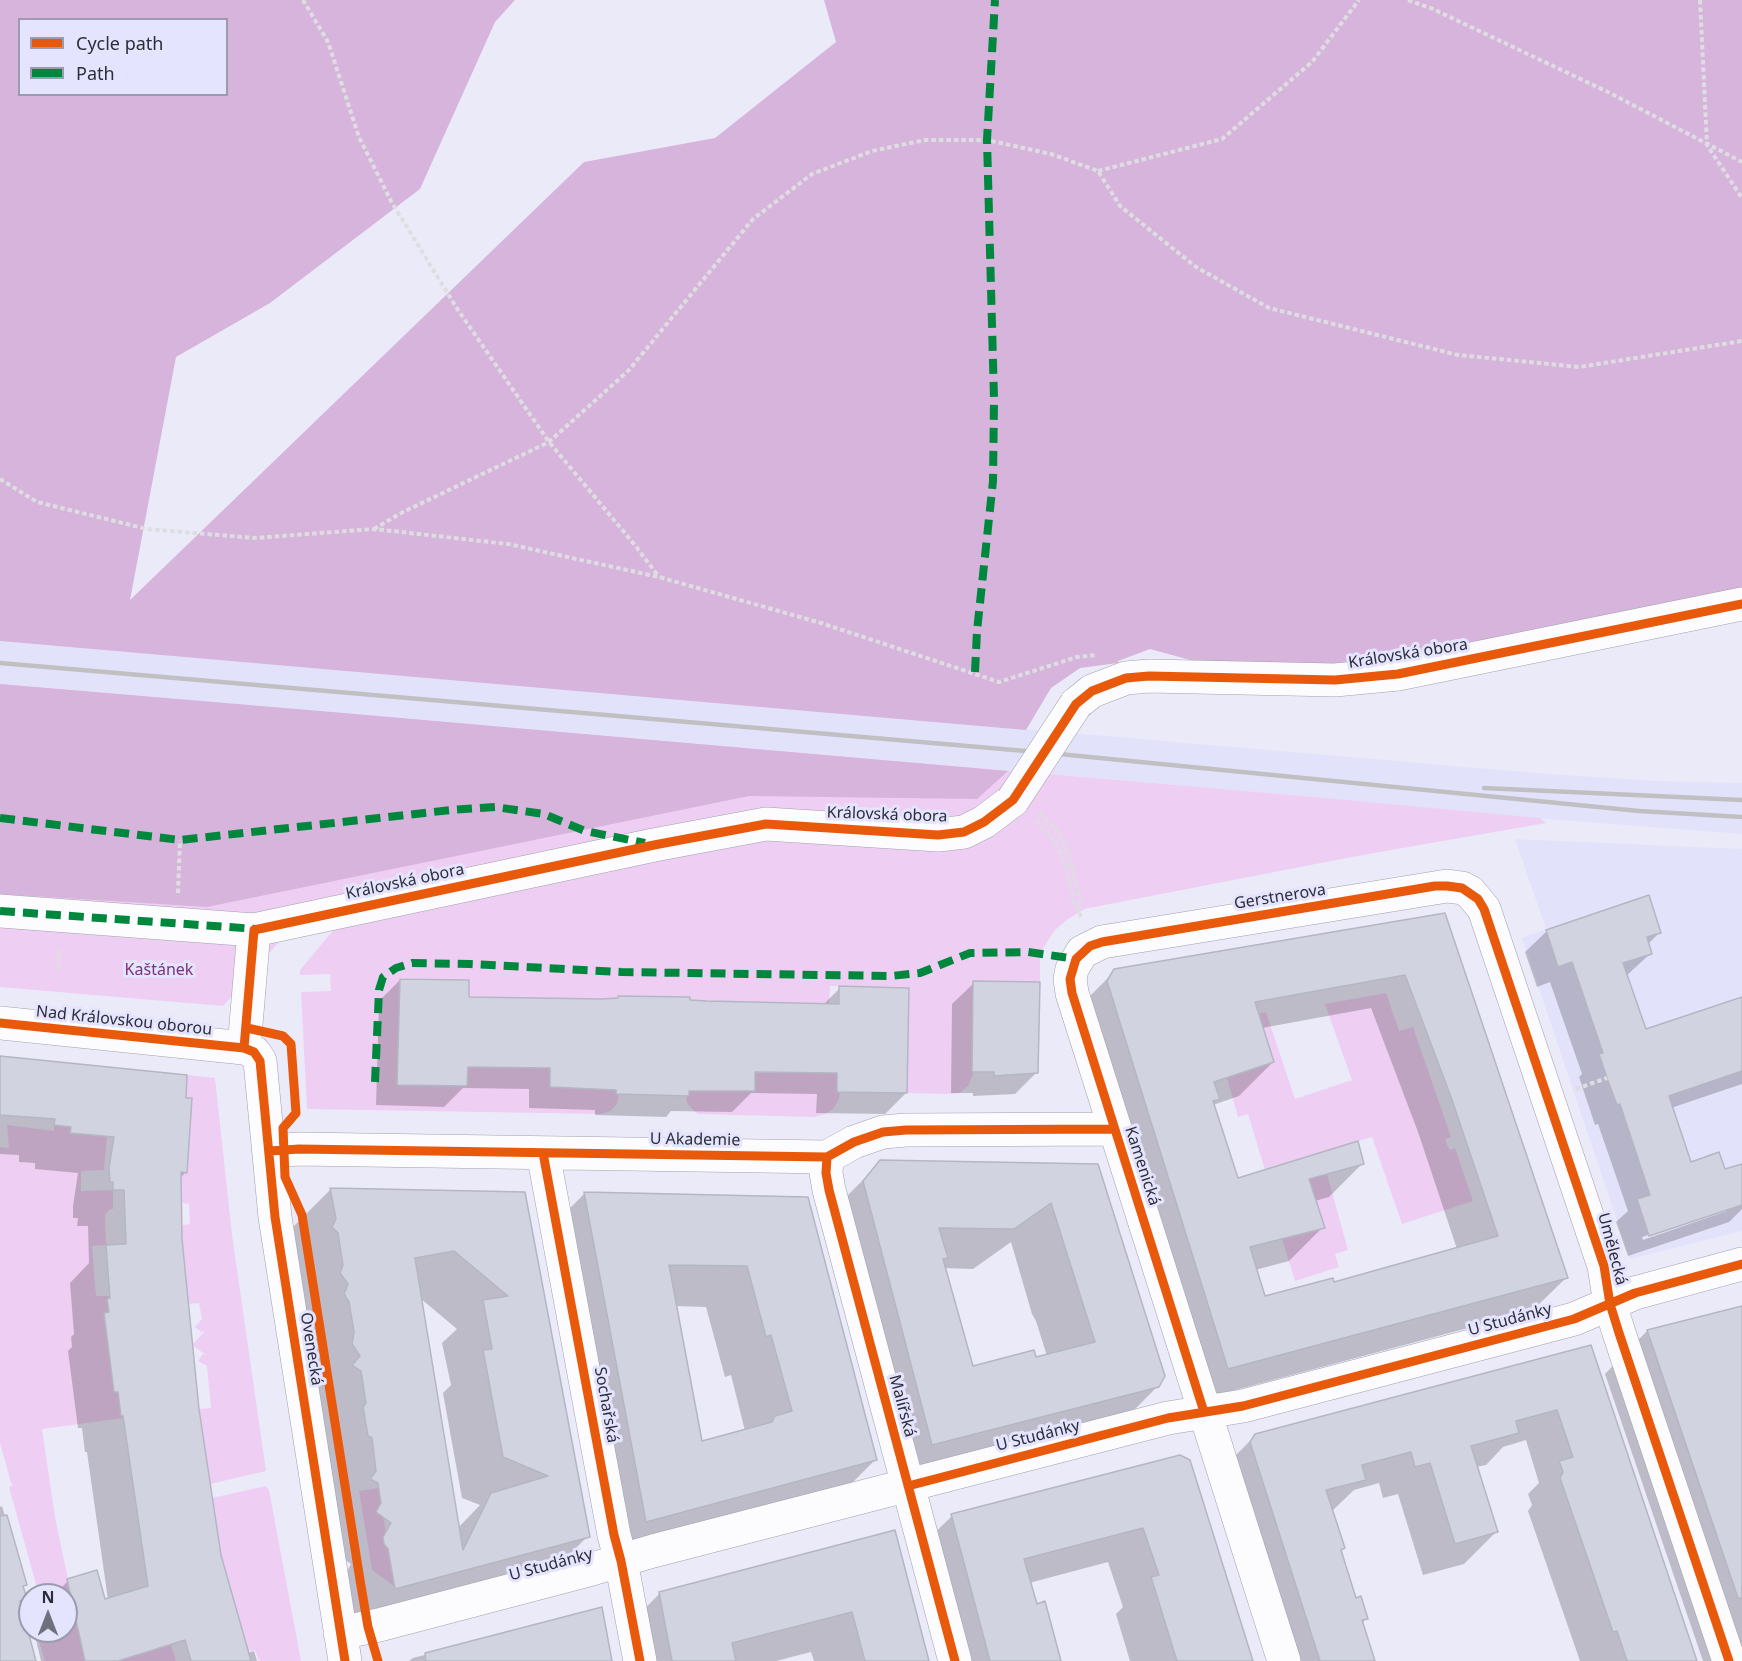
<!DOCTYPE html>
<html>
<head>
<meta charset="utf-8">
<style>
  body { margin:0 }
  #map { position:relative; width:1742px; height:1661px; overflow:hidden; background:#ebeaf9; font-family:"Noto Sans",sans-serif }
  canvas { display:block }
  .legend { position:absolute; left:18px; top:18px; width:210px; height:78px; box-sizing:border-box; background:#e5e4ff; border:2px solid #9b9bb0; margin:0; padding:8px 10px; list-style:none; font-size:18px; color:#2d2d39 }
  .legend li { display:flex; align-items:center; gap:12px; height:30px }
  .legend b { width:30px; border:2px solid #9b9bb0 }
  .north { position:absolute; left:18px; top:1583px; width:60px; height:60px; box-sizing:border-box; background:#e5e4ff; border:2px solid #9b9bb0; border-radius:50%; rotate:0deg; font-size:16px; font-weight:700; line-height:24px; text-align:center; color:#2d2d39 }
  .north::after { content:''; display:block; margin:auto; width:21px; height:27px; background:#706f7c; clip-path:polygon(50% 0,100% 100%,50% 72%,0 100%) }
</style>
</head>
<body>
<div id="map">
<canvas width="1742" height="1661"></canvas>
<ul class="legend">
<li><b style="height:8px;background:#e8590c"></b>Cycle path</li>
<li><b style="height:8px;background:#00873e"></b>Path</li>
</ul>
<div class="north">N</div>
</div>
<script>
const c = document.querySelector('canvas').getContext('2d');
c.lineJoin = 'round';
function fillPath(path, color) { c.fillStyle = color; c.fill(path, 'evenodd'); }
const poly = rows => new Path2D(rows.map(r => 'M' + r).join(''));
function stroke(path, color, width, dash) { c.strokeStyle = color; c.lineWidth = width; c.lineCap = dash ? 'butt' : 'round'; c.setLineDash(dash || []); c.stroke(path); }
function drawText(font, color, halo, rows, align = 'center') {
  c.font = font + ' "Noto Sans",sans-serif'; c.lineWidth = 6; c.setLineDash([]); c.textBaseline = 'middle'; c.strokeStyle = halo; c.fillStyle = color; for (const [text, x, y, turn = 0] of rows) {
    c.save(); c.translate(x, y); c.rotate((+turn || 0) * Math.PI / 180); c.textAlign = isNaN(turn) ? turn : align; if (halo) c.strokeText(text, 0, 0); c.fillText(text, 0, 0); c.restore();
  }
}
const built = poly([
  [0,641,1548,774,1657,781,1742,783,1742,834,1456,812,1292,795,0,684],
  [1515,839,1742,849,1742,1231,1630,1259,1522,938,1546,929]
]);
const green = poly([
  [0,684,1292,795,1540,818,1546,823,1357,856,1084,909,1068,919,1054,931,1044,947,1040,959,1040,982,973,981,972,1071,974,1072,968,1086,960,1093,949,1094,907,1093,909,987,830,986,829,1004,706,1001,690,1000,690,997,602,999,469,997,469,979,400,978,397,1084,467,1086,468,1067,550,1068,550,1087,616,1090,616,1094,619,1094,617,1104,610,1111,601,1114,307,1109,301,992,331,991,330,974,300,975,300,970,336,927,286,934,223,1006,0,987],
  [1386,993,1399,1031,1413,1027,1451,1137,1445,1139,1447,1145,1450,1150,1455,1148,1473,1201,1402,1224,1372,1137,1321,1152,1348,1250,1335,1254,1339,1267,1295,1281,1282,1239,1324,1227,1303,1159,1265,1170,1248,1114,1238,1117,1227,1078,1274,1062,1265,1032,1208,1021,1266,1012,1295,1099,1352,1080,1325,1004],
  [755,1072,837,1073,837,1092,840,1093,839,1099,834,1108,826,1114,814,1117,699,1114,695,1112,687,1103,686,1096,689,1091,755,1091],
  [187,1075,215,1078,232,1235,266,1471,210,1484,199,1409,211,1408,207,1366,198,1361,203,1354,206,1355,192,1345,205,1331,201,1332,195,1327,202,1319,199,1303,188,1304,182,1239,182,1225,190,1224,189,1204,182,1203,181,1188,182,1172,187,1172,192,1099,186,1098],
  [7,1125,54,1131,54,1125,71,1127,71,1133,89,1135,108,1126,104,1170,81,1171,81,1191,113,1190,113,1209,110,1209,105,1215,106,1245,92,1246,96,1296,110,1296,110,1298,107,1299,109,1312,104,1313,114,1392,118,1392,121,1416,124,1418,42,1429,55,1517,85,1661,45,1661,36,1631,66,1631,66,1595,39,1595,9,1487,12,1486,0,1443,0,1147,9,1148],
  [266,1486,269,1490,301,1661,259,1661,255,1650,248,1651,221,1555,212,1498],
  [379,1488,382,1504,379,1507,379,1514,383,1517,386,1533,383,1537,384,1544,388,1547,394,1586,372,1570,359,1491],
  [171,1645,176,1661,118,1661]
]);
const forest = poly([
  [0,0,515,0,495,22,420,189,270,303,176,357,130,600,584,162,715,138,836,42,824,0,1742,0,1742,591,1344,671,1205,664,1150,649,1118,661,1118,663,1080,668,1051,688,1026,730,0,641],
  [20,20,226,20,226,94,20,94],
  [0,684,344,713,1008,771,977,799,749,796,207,907,0,894]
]);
const shadow = poly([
  [1444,914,1566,1278,1532,1311,1194,1401,1081,1005,1115,971],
  [1371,1008,1418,1132,1457,1249,1333,1283,1264,1298,1255,1270,1289,1261,1323,1227,1315,1201,1329,1197,1362,1164,1237,1180,1213,1105,1239,1096,1273,1062,1262,1028],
  [1547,931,1660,932,1648,944,1651,953,1626,976,1645,1031,1742,998,1742,1084,1671,1108,1690,1164,1742,1177,1742,1209,1729,1222,1628,1256,1616,1222,1628,1211,1598,1124,1595,1125,1579,1077,1582,1074,1550,982,1537,987,1525,952],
  [1727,1208,1727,1211,1643,1240,1642,1237],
  [400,980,467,998,823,1005,840,988,906,1093,885,1114,816,1113,817,1094,751,1093,732,1112,671,1111,666,1117,595,1115,595,1110,529,1108,529,1089,463,1088,444,1107,376,1105,379,1001],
  [974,983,1037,1072,1015,1094,973,1096,973,1093,951,1093,952,1004],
  [0,1057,186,1172,179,1179,181,1239,197,1409,219,1555,247,1653,254,1651,257,1661,41,1661,34,1631,66,1631,66,1595,54,1595,68,1581,104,1601,108,1600,87,1452,85,1452,82,1428,78,1428,68,1351,72,1347,71,1337,74,1334,70,1283,89,1263,88,1226,77,1226,78,1218,73,1218,73,1206,78,1173,35,1169,35,1163,19,1162,19,1155,0,1154],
  [881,1162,1097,1166,1158,1386,1117,1427,892,1484,841,1202],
  [1011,1242,1032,1314,1036,1321,1047,1356,971,1368,944,1268,973,1269],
  [331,1189,524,1193,588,1536,547,1577,354,1629,343,1579,351,1564,336,1553,290,1230],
  [420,1298,457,1329,442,1343,451,1385,443,1393,462,1498,480,1505,458,1528],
  [584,1194,807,1198,875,1460,834,1501,605,1562,543,1235],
  [675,1306,706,1307,725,1377,731,1375,745,1431,701,1443],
  [1742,1307,1742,1661,1703,1661,1605,1374,1647,1331],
  [1590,1346,1696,1661,1580,1661,1528,1511,1532,1505,1528,1494,1539,1483,1526,1440,1503,1447,1486,1465,1476,1467,1496,1532,1464,1564,1423,1575,1398,1494,1383,1498,1379,1483,1354,1490,1332,1511,1343,1548,1340,1551,1355,1600,1366,1619,1362,1623,1373,1661,1277,1661,1223,1468,1256,1435],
  [1180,1456,1252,1661,1130,1661,1116,1614,1123,1607,1108,1562,1029,1583,1035,1606,1059,1661,945,1661,916,1551,952,1516],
  [2,1506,25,1585,22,1588,25,1598,19,1604,35,1661,0,1661,0,1507],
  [894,1531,928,1661,814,1661,811,1652,776,1661,623,1661,619,1635,660,1593],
  [601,1609,611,1661,409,1661,413,1658]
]);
const building = poly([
  [1649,895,1661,933,1647,937,1652,954,1623,963,1646,1029,1742,997,1742,1071,1669,1096,1691,1162,1719,1152,1725,1169,1742,1164,1742,1205,1649,1236,1637,1199,1650,1195,1620,1104,1617,1105,1607,1078,1599,1054,1603,1053,1572,962,1558,967,1546,930,1649,895],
  [1445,913,1568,1278,1228,1369,1107,981,1114,969,1445,913],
  [1405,975,1451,1097,1498,1236,1334,1282,1333,1278,1265,1296,1250,1247,1325,1228,1309,1179,1364,1164,1358,1141,1238,1178,1213,1101,1220,1099,1214,1082,1274,1062,1255,1002,1405,975],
  [400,979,469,980,469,997,602,999,618,998,618,996,690,997,690,1000,706,1001,839,1004,839,986,909,988,907,1093,837,1092,837,1073,755,1072,755,1091,689,1091,689,1096,616,1094,616,1090,550,1087,550,1068,468,1067,467,1086,397,1085,400,979],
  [973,981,1040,982,1038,1073,994,1076,994,1072,972,1072,973,981],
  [0,1056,187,1075,186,1098,192,1098,187,1173,181,1172,182,1239,199,1409,221,1555,251,1661,191,1661,185,1640,118,1661,85,1661,67,1579,97,1570,105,1599,148,1586,123,1416,121,1416,118,1392,114,1392,104,1313,109,1312,107,1299,110,1298,106,1245,126,1244,124,1190,113,1190,113,1182,110,1182,109,1168,114,1137,70,1133,71,1127,54,1125,55,1119,0,1115,0,1056],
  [880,1160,1098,1164,1165,1376,1159,1387,932,1445,863,1181,880,1160],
  [1051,1203,1095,1342,1036,1357,1034,1350,973,1366,943,1259,948,1258,939,1228,1014,1229,1051,1203],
  [330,1188,525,1192,590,1537,395,1589,388,1549,384,1544,383,1537,391,1523,376,1512,381,1503,378,1483,370,1479,376,1471,372,1438,368,1436,363,1407,366,1403,361,1371,352,1365,360,1356,352,1344,354,1332,349,1302,344,1294,348,1284,340,1273,343,1265,338,1233,332,1227,336,1219,330,1188],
  [454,1251,508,1296,483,1300,492,1349,483,1350,503,1457,548,1476,491,1493,463,1550,415,1258,454,1251],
  [584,1192,808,1197,877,1460,646,1522,584,1192],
  [669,1265,747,1266,766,1337,771,1335,792,1411,775,1416,772,1422,702,1441,669,1265],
  [1742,1306,1742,1598,1738,1598,1647,1330,1742,1306],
  [1591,1345,1697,1661,1627,1661,1617,1631,1613,1632,1560,1478,1563,1472,1559,1461,1573,1457,1557,1410,1516,1421,1519,1433,1471,1446,1498,1532,1455,1544,1430,1463,1415,1467,1411,1452,1362,1465,1366,1480,1326,1490,1345,1548,1341,1550,1356,1598,1361,1596,1368,1619,1362,1620,1375,1661,1320,1661,1250,1442,1255,1434,1591,1345],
  [1180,1455,1190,1460,1253,1661,1177,1661,1151,1577,1159,1575,1143,1528,1024,1559,1037,1604,1045,1601,1061,1661,990,1661,951,1514,1180,1455],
  [7,1515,27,1585,23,1586,27,1599,20,1601,36,1661,0,1661,0,1516,7,1515],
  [895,1530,929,1661,865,1661,852,1612,732,1643,736,1661,672,1661,659,1592,895,1530],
  [602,1607,612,1661,426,1661,425,1653,602,1607]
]);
const path = poly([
  [303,0,328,42,359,137,391,201,456,307,549,442,634,544,659,577],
  [1408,0,1433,9,1610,93,1742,162],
  [1700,0,1707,145,1742,198],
  [1098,171,1222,139,1312,62,1359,0],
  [0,479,37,502,147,529,255,538,374,529,508,544,659,577,821,623,999,682,1077,657,1096,655],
  [374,529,401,513,549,442,629,370,753,219,812,174,872,151,925,140,987,140,1051,154,1098,171,1120,206,1196,267,1269,308,1458,355,1579,367,1742,341],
  [1039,813,1055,828,1065,846,1071,862,1081,903,1078,910,1081,917],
  [1036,820,1048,833,1058,849,1065,864,1074,905,1078,910],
  [178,893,180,840],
  [59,968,59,946],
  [1576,1089,1607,1078]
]);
const minor = poly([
  [1076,704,1092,691,1126,678,1149,676,1335,680,1398,674,1742,604],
  [0,911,254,930,654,845,766,824,938,835,964,832,984,822,1013,800],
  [0,1023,244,1048,254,1052,260,1061,275,1217,345,1661],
  [244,1048,254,930],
  [270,1151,299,1149,827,1157,854,1142,883,1132,906,1130,1114,1129],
  [543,1153,614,1535,621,1561,640,1661],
  [827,1157,826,1173,829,1190,955,1661],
  [340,1633,379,1625,592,1569,653,1551,1168,1418,1243,1406,1574,1319,1635,1293,1742,1264],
  [1284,1661,1072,993,1070,979,1072,969,1082,952,1102,942,1447,886,1462,888,1470,892,1484,909,1604,1266,1610,1304,1619,1333,1729,1661]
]);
const rail = poly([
  [0,663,1049,753,1639,811,1742,817],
  [1484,788,1742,800]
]);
const minorBridge = poly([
  [1013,800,1076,704]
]);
const quiet = poly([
  [975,672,977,631,993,481,994,399,987,140,995,0],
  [0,818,180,840,451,810,495,807,544,814,585,831,645,843],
  [0,911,257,929],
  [375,1082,379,990,383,977,396,968,412,963,470,964,621,972,891,976,920,973,970,953,1028,952,1076,959]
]);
const cycleway = poly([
  [0,1023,244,1048,254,1052,260,1061,275,1217,345,1661],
  [247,1028,283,1036,291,1044,296,1113,283,1128,285,1177,302,1215,360,1580,368,1627,378,1661],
  [244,1048,254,930,654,845,766,824,938,835,964,832,984,822,1013,800,1076,704,1092,691,1126,678,1149,676,1335,680,1398,674,1742,604],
  [270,1151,299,1149,827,1157,854,1142,883,1132,906,1130,1114,1129],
  [543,1153,614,1535,621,1561,640,1661],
  [827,1157,826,1173,829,1190,955,1661],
  [1204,1412,1072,993,1070,979,1076,959,1090,946,1102,942,1435,886,1447,886,1462,888,1478,899,1484,909,1604,1266,1610,1304,1619,1333,1729,1661],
  [908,1486,1168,1418,1243,1406,1574,1319,1635,1293,1742,1264]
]);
const streetNames = [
  ["Královská obora",1408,654,-9],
  ["Královská obora",887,815,2],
  ["Královská obora",405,882,-12],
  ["Gerstnerova",1280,897,-9],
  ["Nad Královskou oborou",124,1021,6],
  ["U Akademie",695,1140,1],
  ["Kamenická",1142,1166,72],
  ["Umělecká",1612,1249,75],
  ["U Studánky",1510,1320,-15],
  ["Ovenecká",311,1349,81],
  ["Sochařská",606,1405,80],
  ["Malířská",902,1406,75],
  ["U Studánky",1038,1436,-14],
  ["U Studánky",551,1565,-15]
];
const parkNames = [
  ["Kaštánek",159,970]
];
fillPath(built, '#e3e2fb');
fillPath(green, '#efcef3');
fillPath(forest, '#d7b4db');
fillPath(shadow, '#0003');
fillPath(building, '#d1d4e0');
stroke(building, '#b4b6c3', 1.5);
stroke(minor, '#a1a0ad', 34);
stroke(path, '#dedee2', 4, [4.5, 3]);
stroke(minor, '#fcfcfe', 33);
stroke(rail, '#c0c0c3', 4.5);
stroke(minorBridge, '#a1a0ad', 34, []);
stroke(minorBridge, '#fcfcfe', 33);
stroke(quiet, '#00873e', 8, [15, 8]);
stroke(cycleway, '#e8590c', 9);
drawText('16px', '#2d2d39', '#e5e4ff', streetNames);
drawText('16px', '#7d317a', '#e5e4ff', parkNames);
</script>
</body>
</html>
